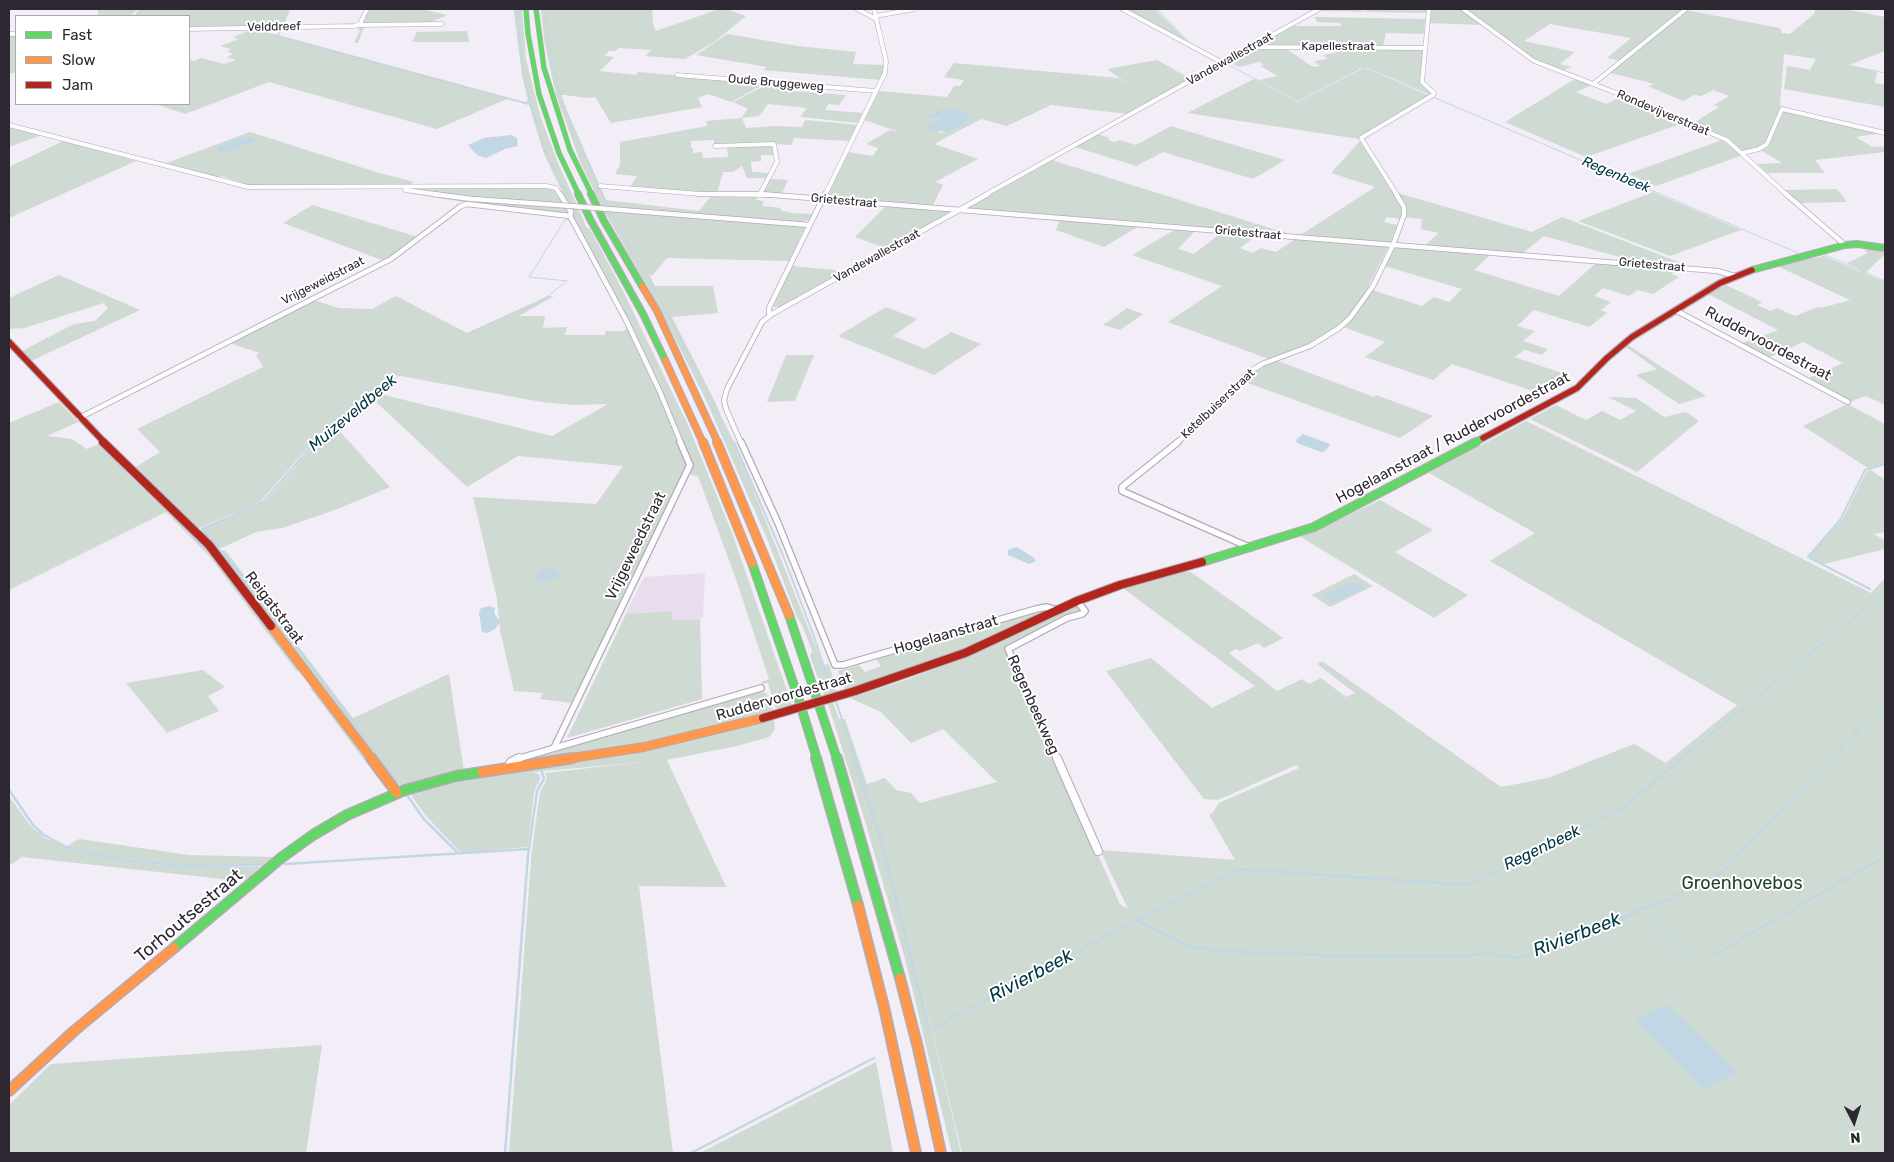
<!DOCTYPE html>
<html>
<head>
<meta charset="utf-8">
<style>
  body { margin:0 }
  #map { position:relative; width:1894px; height:1162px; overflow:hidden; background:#f2edf7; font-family:Rubik,sans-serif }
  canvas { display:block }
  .frame { position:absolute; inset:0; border:10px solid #2d2732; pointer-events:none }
  .legend { position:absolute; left:15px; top:15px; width:175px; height:90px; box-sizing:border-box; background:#fff; border:1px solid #aba9ad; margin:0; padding:6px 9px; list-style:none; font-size:15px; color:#2d2732 }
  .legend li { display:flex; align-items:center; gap:10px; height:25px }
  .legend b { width:25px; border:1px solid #aba9ad }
  .north { position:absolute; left:1829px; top:1097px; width:50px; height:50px; -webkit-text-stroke:4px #fff; paint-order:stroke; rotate:175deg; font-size:14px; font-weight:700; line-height:20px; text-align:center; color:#2d2732 }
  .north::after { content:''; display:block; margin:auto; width:18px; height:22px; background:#2d2732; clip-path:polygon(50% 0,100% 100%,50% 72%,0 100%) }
</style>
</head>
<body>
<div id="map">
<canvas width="1894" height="1162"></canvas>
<div class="frame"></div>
<ul class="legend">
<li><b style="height:6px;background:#63d668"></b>Fast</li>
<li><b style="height:6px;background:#ff974d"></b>Slow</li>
<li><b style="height:6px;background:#b3261e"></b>Jam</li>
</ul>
<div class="north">N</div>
</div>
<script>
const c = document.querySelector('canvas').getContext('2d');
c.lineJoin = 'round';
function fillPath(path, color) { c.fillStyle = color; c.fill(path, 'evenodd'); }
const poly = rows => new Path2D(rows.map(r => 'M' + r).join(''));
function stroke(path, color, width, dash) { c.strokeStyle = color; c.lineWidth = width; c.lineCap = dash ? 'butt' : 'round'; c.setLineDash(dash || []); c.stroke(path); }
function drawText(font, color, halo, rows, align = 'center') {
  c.font = font + ' Rubik,sans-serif'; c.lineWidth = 4; c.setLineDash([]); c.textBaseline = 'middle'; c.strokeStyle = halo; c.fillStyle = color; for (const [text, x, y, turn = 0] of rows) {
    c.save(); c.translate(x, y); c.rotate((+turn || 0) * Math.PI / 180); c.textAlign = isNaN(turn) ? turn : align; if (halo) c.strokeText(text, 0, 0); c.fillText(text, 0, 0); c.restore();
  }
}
const industrial = poly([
  [705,573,703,618,671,620,672,611,626,614,644,577]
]);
const green = poly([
  [98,9,137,9,131,16,98,16],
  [139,9,289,9,282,27,189,28,189,16,134,16],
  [369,9,422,9,447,15,431,22,365,25,358,43,354,43,360,30,357,29,358,27,283,28,280,34,277,34,280,29,256,29,525,102,528,100,522,75,514,13,514,9,522,9,526,59,540,115,558,163,577,205,568,204,544,154,529,105,507,99,437,129,269,82,185,114,156,104,189,104,189,59,194,61,201,58,224,64,236,60,227,57,233,54,227,51,231,49,220,46,238,39,233,37,254,29,362,25],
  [541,9,652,9,653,24,656,31,719,9,726,9,746,16,714,42,685,59,645,56,651,50,619,48,615,51,609,51,604,56,614,57,600,71,635,75,638,72,766,83,731,102,708,94,698,98,702,107,611,123,595,97,586,98,565,95,561,95,562,99,606,200,699,211,712,195,758,195,756,200,764,201,762,206,781,208,780,210,791,213,812,214,809,220,800,222,602,207,581,164,556,95,544,40],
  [1123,9,1155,9,1190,44],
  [1322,9,1355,9,1365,11,1370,9,1426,9,1426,13,1318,11],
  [1430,9,1461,9,1482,25,1428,23],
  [1465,9,1684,9,1620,61,1607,58,1631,38,1550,24,1524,41,1575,52,1560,64,1572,67,1561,71,1541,64],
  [1815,9,1845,9,1885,17,1885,51,1849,65,1877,72,1875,83,1885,85,1885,107,1784,89,1787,66,1810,70,1816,59,1784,54,1780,105,1785,110,1883,133,1856,137,1872,147,1885,146,1885,152,1815,160,1825,173,1767,173,1757,164,1782,163,1762,151,1745,154,1734,145,1692,124,1719,107,1714,105,1729,96,1713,90,1701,96,1694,95,1683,101,1648,86,1655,84,1610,73,1685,10,1780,28,1782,33,1790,34,1815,13],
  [1315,17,1425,19,1424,34,1386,33,1383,47,1339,49,1424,49,1421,84,1432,94,1430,95,1368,68,1362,68,1298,101,1259,80,1278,76,1260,66,1264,65,1259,62,1240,67,1227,62,1251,48,1285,48,1313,67,1320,66,1314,61,1328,59,1323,55,1336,53,1331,47,1255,46,1292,26,1342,26,1340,23,1317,22],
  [467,31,469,42,412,42,417,32],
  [727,34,798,46,856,52,853,64,884,65,884,69,880,80,763,70,767,67,696,55],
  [9,35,16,35,16,72,9,74],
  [1157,60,1191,79,1128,114,1051,105,1007,126,981,119,934,144,978,159,935,182,943,185,932,207,828,197,826,195,847,152,873,156,878,148,866,144,890,130,900,132,864,120,878,91,947,97,954,86,960,86,964,80,944,77,954,63,1118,78,1129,85,1107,69],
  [928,116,972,119,954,130,940,133,930,123,940,119],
  [1364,68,1428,96,1359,139,1187,113,1254,79,1298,103],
  [1575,79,1592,85,1576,92,1606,104,1622,96,1683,123,1586,157,1505,122],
  [768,84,794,85,794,91,846,95,839,105,828,104,825,110,863,113,858,123,800,117,807,108,768,104,759,116,742,118,746,128,776,126,802,127,805,120,858,125,849,141,794,138,792,145,775,144,778,155,761,155,761,161,751,162,752,172,770,173,768,178,747,178,742,166,733,172,723,172,717,194,630,187,637,176,615,174,620,165,620,142,707,126,706,121,741,118,748,109,733,102],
  [714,140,714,146,727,146,728,157,703,158,702,152,693,153,693,148,691,148,691,141],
  [9,126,42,135,9,147],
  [1171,126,1187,131,1285,160,1253,179,1163,152,1136,166,1075,147,1098,134,1110,138,1108,140,1115,142,1119,140,1136,145],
  [250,132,376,172,414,182,409,186,253,186,221,176,218,178,164,164],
  [1722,140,1743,155,1656,186,1628,174],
  [63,141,136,161,9,218,9,167],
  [1360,141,1401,205,1402,212,1400,219,1387,217,1384,222,1397,225,1391,240,1389,243,1299,236,1375,187,1331,173],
  [1052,160,1170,197,1289,234,967,208],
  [770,179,788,180,781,195,763,192],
  [545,187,554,189,564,204,484,198,419,190,423,188],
  [1837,189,1847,202,1800,203,1785,190],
  [1653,192,1741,230,1670,256,1578,221],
  [405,193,566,208,568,213,485,205],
  [1398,193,1532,232,1562,217,1694,268,1641,263,1544,236,1523,253,1424,246,1439,233,1421,229,1422,219,1405,217,1405,206],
  [312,205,418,237,384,261,283,223],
  [887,205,955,211,888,249,855,237],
  [572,208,579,209,586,227,590,229,622,289,688,425,732,533,792,705,776,709,768,683,762,684,761,682,769,679,737,582,698,476,690,475,693,464,668,406,633,330,572,215,574,214],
  [604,211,805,227,789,261,667,258,653,275,650,276,655,286,713,286,718,313,672,317,714,400,747,474,823,665,829,664,837,692,824,695,810,656,812,651,802,625,797,617,768,541,706,400,661,311],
  [1060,219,1141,225,1104,247,1056,230],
  [1176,229,1196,230,1178,249,1194,254,1222,232,1257,235,1240,248,1252,253,1261,248,1276,252,1297,238,1388,245,1388,247,1362,299,1339,326,1311,345,1269,359,1168,322,1222,286,1132,255],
  [1396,246,1491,254,1474,270,1559,296,1597,262,1677,269,1672,274,1679,277,1653,294,1638,290,1629,296,1603,288,1594,296,1611,302,1601,310,1607,313,1589,327,1534,310,1517,326,1535,331,1523,341,1548,349,1542,355,1525,350,1514,357,1565,374,1542,394,1452,364,1433,380,1365,357,1385,342,1343,327,1372,290,1422,306,1434,297,1449,302,1462,289,1384,266],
  [1873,247,1885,250,1885,254,1865,273,1847,263,1868,253,1864,251],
  [1824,256,1885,282,1885,405,1866,396,1849,402,1806,379,1843,363,1803,342,1768,358,1740,344,1778,330,1708,294,1726,285,1762,302,1757,305,1770,311,1777,308,1795,316,1818,307,1821,308,1850,300,1777,266,1810,257,1813,258],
  [792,266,846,271,781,307,773,307],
  [59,275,140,310,31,361,22,351,74,324,95,321,108,308,104,303,24,328,9,329,9,298],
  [396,296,467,333,548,296,554,296,519,316,545,316,543,328,567,327,565,335,605,335,605,331,624,331,627,328,657,389,686,463,687,469,571,703,540,699,543,693,514,691,500,630,497,599,473,497,596,504,623,466,518,456,467,487,374,400,380,394,552,436,608,404,574,405,542,402,395,375,362,407,343,417,318,436,260,502,197,529,136,467,160,452,137,429,263,367,256,355,260,353,229,343,313,300,339,308,372,309],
  [886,307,917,319,893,336,925,349,951,332,981,344,934,375,838,336],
  [1127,308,1143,314,1120,330,1103,325],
  [1628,345,1706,396,1679,404,1636,375,1657,369,1626,347],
  [786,355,814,355,795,401,767,402],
  [1275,360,1374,397,1376,395,1433,416,1400,438,1242,381,1258,368],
  [1608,397,1636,398,1664,417,1686,412,1699,421,1637,472,1530,419,1556,405,1586,420,1602,411,1620,420,1636,411],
  [59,402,78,422,47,436,72,439,87,449,99,444,172,513,209,550,299,669,297,672,210,557,166,512,9,590,9,423],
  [1847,404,1885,424,1885,463,1868,468,1803,426],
  [1526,421,1871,593,1885,578,1885,1153,962,1153,917,967,961,1153,952,1153,905,959,865,821,828,704,833,703,839,719,845,719,867,784,885,778,896,790,911,793,920,803,997,782,943,729,911,743,881,712,850,698,906,680,962,659,1078,606,1080,610,1078,613,1006,650,1120,904,1128,909,1100,850,1235,860,1209,815,1213,812,1219,803,1299,768,1296,765,1218,800,1204,799,1106,671,1151,658,1212,708,1255,686,1124,589,1181,572,1191,572,1283,638,1264,648,1258,643,1240,651,1236,649,1229,653,1277,691,1302,679,1309,684,1321,678,1346,697,1355,693,1317,664,1322,661,1501,787,1548,778,1634,744,1666,763,1737,705,1490,561,1535,533,1429,473],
  [335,426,390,487,335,510,282,528,256,532,224,547,216,549,199,531,265,502,316,443],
  [1871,470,1885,480,1885,532,1873,534,1885,540,1885,549,1824,564,1807,556,1842,520,1866,472],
  [1380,500,1433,530,1395,552,1468,595,1434,618,1301,537],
  [225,550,353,718,449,674,464,771,404,786,396,784,219,552],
  [1354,574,1373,586,1330,607,1312,595],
  [672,611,672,620,700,619,702,699,567,738,626,614],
  [1032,613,1037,613,1038,616,989,640,910,670,845,689,838,671,859,665,865,672,881,666,876,659],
  [203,670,225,687,208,696,219,711,167,733,126,683],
  [312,687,388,788,388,789,386,789,310,688],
  [760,692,766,693,768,696,773,710,695,732,651,741,529,760,609,735],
  [774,719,775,730,769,737,737,746,667,760,726,887,639,886,673,1153,509,1153,532,849,540,792,547,779,545,773,643,762,533,772,540,775,540,779,534,792,528,847,461,853,427,817,410,794,467,778,634,753],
  [9,796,30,825,45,838,77,852,133,862,182,867,260,867,247,879,244,878,240,881,22,857,9,866],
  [79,839,189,855,274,857,265,864,185,865,111,857,83,851,67,846],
  [322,1045,306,1153,9,1153,9,1105,51,1064],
  [876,1062,893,1153,700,1153]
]);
const water = poly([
  [943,109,963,111,972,119,954,130,946,132,928,130,930,123,940,119,927,116],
  [511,135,517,138,518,146,505,149,486,158,477,155,468,145,484,138],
  [251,137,256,140,230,151,219,152,217,150,218,147,243,138],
  [1303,434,1330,444,1330,445,1325,451,1321,452,1297,443,1296,440],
  [1017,547,1034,558,1036,561,1029,564,1008,555,1008,550],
  [548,568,559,571,558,577,549,581,536,581,541,570],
  [1351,582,1361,585,1363,588,1335,602,1324,597,1325,594],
  [490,606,495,608,494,613,500,622,496,628,488,633,482,632,479,613,481,608],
  [1667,1004,1737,1073,1704,1089,1635,1020]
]);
const streamFar2 = poly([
  [290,9,278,36,531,105],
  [517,9,524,77,532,109,544,149,577,215],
  [544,9,548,41,557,84,573,130,616,223,654,287,734,443],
  [1157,9,1190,43,1205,51],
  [1343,27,1350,46],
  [1225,63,1298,102,1365,68,1429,96],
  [1852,66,1885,73],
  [1433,97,1798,253],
  [1811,257,1823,254,1885,281],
  [314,443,319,437,360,409,414,362,467,334,542,301,567,281,529,277,565,220,570,219]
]);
const streamFar1 = poly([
  [315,442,263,502,202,529,265,604,380,759],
  [734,442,784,558,813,634,833,694],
  [1870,589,1808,557,1840,520,1865,470,1885,464],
  [835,698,855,759],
  [1681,759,1882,595],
  [1830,759,1864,724,1885,708]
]);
const stream = poly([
  [379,758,397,782],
  [854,758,882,843,929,1030],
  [9,790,33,825,44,835,66,847,82,852,134,861,185,866,263,865],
  [407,795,423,818,458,853],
  [285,864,529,849],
  [1649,919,1690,959],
  [1138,920,1240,869,1468,885,1626,806,1682,758],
  [1137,921,1190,946,1217,951,1375,957,1465,956,1490,953,1515,958,1536,953,1619,920,1660,901,1672,898,1689,885,1708,882,1730,865,1736,856,1831,758],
  [1714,955,1879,860],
  [933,1028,1129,924],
  [505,1153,528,855,537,791,544,779,542,772],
  [691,1153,874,1058]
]);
const streetFar3 = poly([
  [857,9,876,19],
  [1122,9,1223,63],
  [1463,9,1534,61,1624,96,1727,140,1787,195],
  [876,16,914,9],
  [359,25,442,24],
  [189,29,354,26,360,24,367,9],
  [9,34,16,34],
  [1251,47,1425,48],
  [677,75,876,91],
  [1593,84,1686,9],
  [9,125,248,187,546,186,556,188,560,195],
  [715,146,774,144,777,162,760,194],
  [1742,153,1759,149,1767,144,1782,109,1885,133],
  [600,186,701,194,773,195],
  [405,190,442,195],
  [825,195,885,73,886,61,874,9],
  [985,195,1319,9],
  [1397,195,1361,138,1433,95,1434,93,1422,82,1429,9]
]);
const streetFar2 = poly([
  [433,194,472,199,558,205],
  [698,194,760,194,824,199,1717,271,1735,276],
  [1786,194,1845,245],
  [621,210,809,225],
  [570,216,626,320,660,392,681,443],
  [1675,310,1848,402],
  [772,314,769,313,769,308,825,194],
  [79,418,391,259,461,206,467,204,570,216,571,212,560,194],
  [741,443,726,409,724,400,727,389,762,322,772,314,988,194],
  [1176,443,1197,426,1248,373,1262,364,1310,346,1339,328,1350,318,1373,286,1393,245,1404,215,1404,207,1396,194]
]);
const streetFar1 = poly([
  [741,442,778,523,835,665,843,665,1036,609,1047,607,1056,610],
  [1178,442,1122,487,1122,491,1251,548],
  [554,748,690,465,680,442],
  [517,759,761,688],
  [1057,759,1008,649,1067,618,1082,614,1085,611,1077,601]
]);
const street = poly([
  [1057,758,1098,851],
  [508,767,511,762,519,758]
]);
const fastFar3 = poly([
  [526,9,528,34,539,94,559,153,579,195],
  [536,9,544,68,570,150,592,195]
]);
const fastFar2 = poly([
  [578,194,590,219,643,314,665,360],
  [591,194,604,221,642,286],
  [1752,270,1845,245,1857,244,1885,248],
  [1474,443,1483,438]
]);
const fastFar1 = poly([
  [1202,562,1314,527,1476,442],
  [752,563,799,700,817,759],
  [789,615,837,759]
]);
const fast = poly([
  [816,758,858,905],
  [837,758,900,978],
  [174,948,281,858,313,835,347,815,405,790,456,776,482,772]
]);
const slowFar2 = poly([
  [642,286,657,311,718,443],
  [665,360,703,443]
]);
const slowFar1 = poly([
  [703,442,752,563],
  [717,442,789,615],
  [271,626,372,759],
  [565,759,644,747,763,718]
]);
const slow = poly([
  [371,758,397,793],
  [482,772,573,758],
  [858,905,884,1007,916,1153],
  [900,978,918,1048,941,1153],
  [9,1091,74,1031,174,948]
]);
const jamFar1 = poly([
  [9,342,105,443],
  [1483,438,1577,388,1607,358,1632,337,1720,283,1752,270]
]);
const jam = poly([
  [103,442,209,545,271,626],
  [855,691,965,653,1077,601,1120,585,1202,562]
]);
const streetBridge = poly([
  [558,205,621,210]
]);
const jamBridge = poly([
  [763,718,855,691]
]);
const farStreetnames = [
  ["Velddreef",274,27,-1],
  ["Kapellestraat",1338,47],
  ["Vandewallestraat",1230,59,-29],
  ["Oude Bruggeweg",776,83,5],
  ["Rondevijverstraat",1663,113,23],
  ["Grietestraat",844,201,5],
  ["Grietestraat",1248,233,5],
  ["Vandewallestraat",877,256,-29],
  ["Grietestraat",1652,265,5],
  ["Vrijgeweidstraat",323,281,-27],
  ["Ketelbuiserstraat",1218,404,-43]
];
const farWaternames = [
  ["Regenbeek",1616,175,23]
];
const streetNames = [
  ["Ruddervoordestraat",1768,344,28],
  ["Hogelaanstraat / Ruddervoordestraat",1453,438,-28],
  ["Vrijgeweedstraat",636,546,-64],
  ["Reigatstraat",274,608,53],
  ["Hogelaanstraat",946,635,-16],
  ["Ruddervoordestraat",784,697,-16],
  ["Regenbeekweg",1033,705,66]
];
const waterNames = [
  ["Muizeveldbeek",353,413,-40],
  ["Regenbeek",1542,848,-26]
];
const nearParknames = [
  ["Groenhovebos",1742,884]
];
const nearStreetnames = [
  ["Torhoutsestraat",189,916,-40]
];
const nearWaternames = [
  ["Rivierbeek",1577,935,-21],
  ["Rivierbeek",1031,976,-28]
];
fillPath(industrial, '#e7ddec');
fillPath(green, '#cfdad2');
fillPath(water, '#c1d7e3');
stroke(streamFar2, '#c1d7e3', 1);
stroke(streamFar1, '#c1d7e3', 2);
stroke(stream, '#c1d7e3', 2.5);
stroke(streetFar3, '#b0abb5', 5);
stroke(streetFar2, '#b0abb5', 6);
stroke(streetFar1, '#b0abb5', 8);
stroke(street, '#b0abb5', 10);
stroke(fastFar3, '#b0abb5', 5.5);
stroke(fastFar2, '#b0abb5', 8);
stroke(fastFar1, '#b0abb5', 10);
stroke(fast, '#b0abb5', 12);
stroke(slowFar2, '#b0abb5', 8);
stroke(slowFar1, '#b0abb5', 10);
stroke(slow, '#b0abb5', 12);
stroke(jamFar1, '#b0abb5', 8);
stroke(jam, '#b0abb5', 10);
stroke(streetFar3, '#fdfcfe', 4);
stroke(streetFar2, '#fdfcfe', 4.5);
stroke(streetFar1, '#fdfcfe', 5.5);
stroke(street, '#fdfcfe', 8);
stroke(fastFar3, '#63d668', 4.5);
stroke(fastFar2, '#63d668', 5.5);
stroke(fastFar1, '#63d668', 8);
stroke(fast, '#63d668', 9);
stroke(slowFar2, '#ff974d', 5.5);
stroke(slowFar1, '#ff974d', 8);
stroke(slow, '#ff974d', 9);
stroke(jamFar1, '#b3261e', 5.5);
stroke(jam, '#b3261e', 8);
stroke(streetBridge, '#b0abb5', 6, []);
stroke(jamBridge, '#b0abb5', 10, []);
stroke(streetBridge, '#fdfcfe', 4.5);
stroke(jamBridge, '#b3261e', 8);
drawText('12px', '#2d2732', '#fff', farStreetnames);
drawText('italic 14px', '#013744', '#fff', farWaternames);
drawText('15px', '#2d2732', '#fff', streetNames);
drawText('italic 16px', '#013744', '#fff', waterNames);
drawText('18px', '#204626', '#fff', nearParknames);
drawText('18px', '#2d2732', '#fff', nearStreetnames);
drawText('italic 19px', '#013744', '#fff', nearWaternames);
</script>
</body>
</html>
